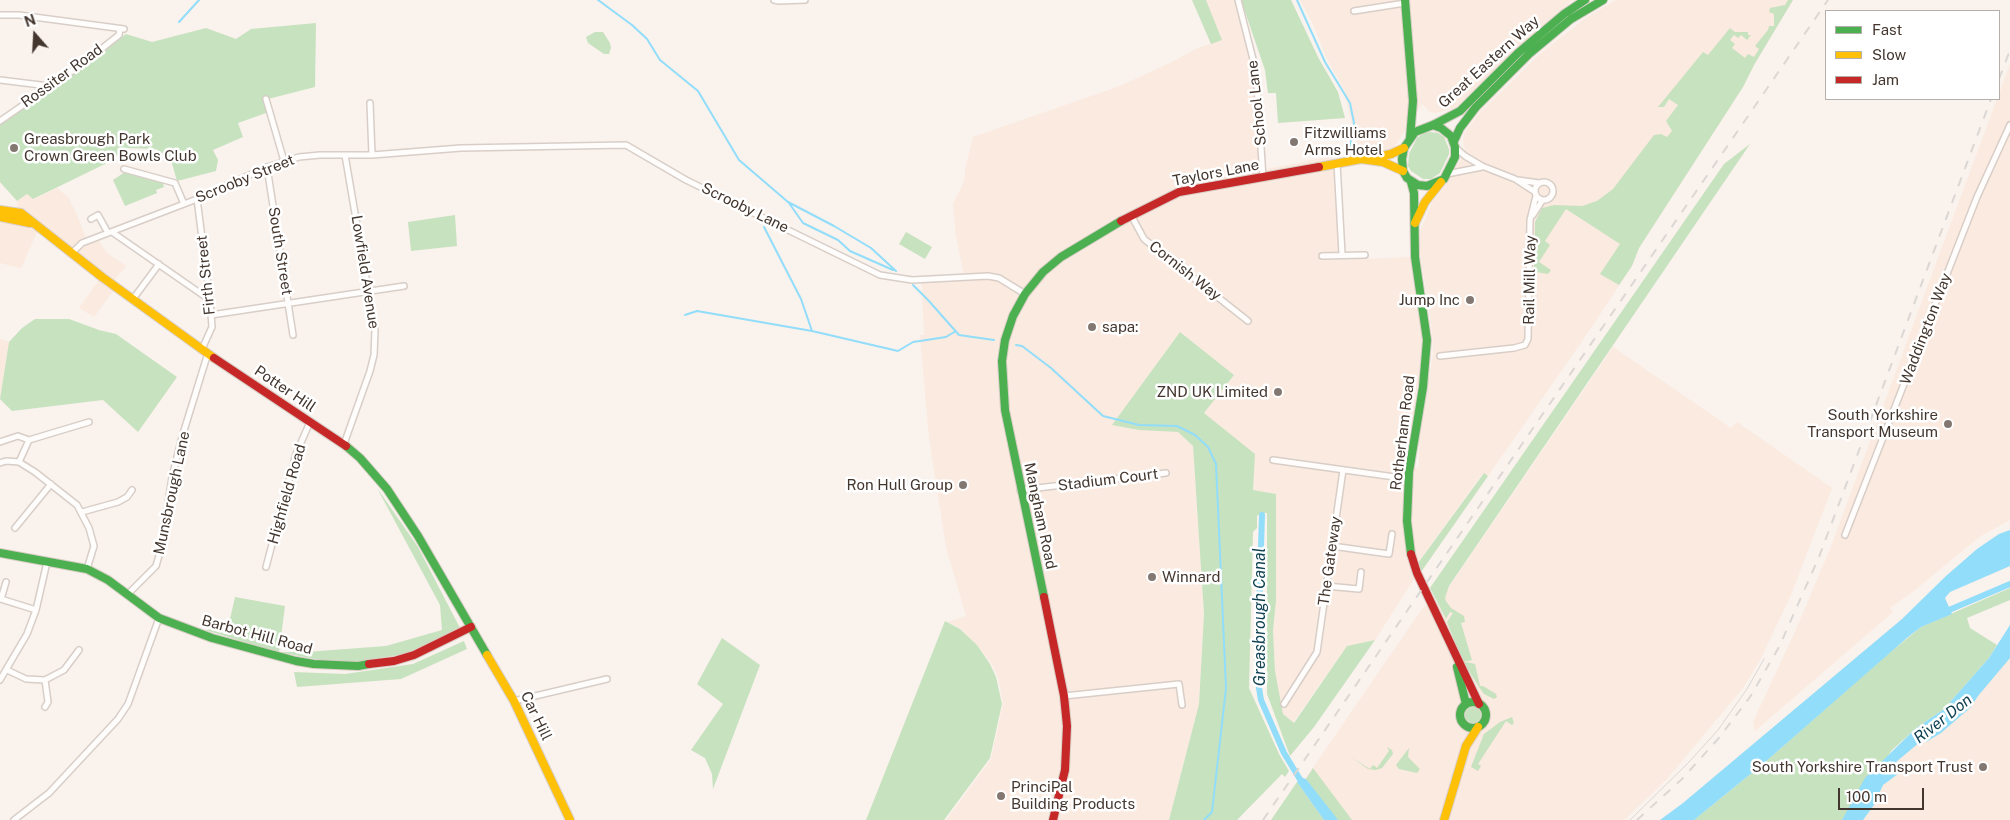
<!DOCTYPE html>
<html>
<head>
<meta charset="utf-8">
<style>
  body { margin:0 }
  #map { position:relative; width:2010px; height:820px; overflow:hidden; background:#faf2ed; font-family:"Public Sans",sans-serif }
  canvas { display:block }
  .legend { position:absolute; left:1825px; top:10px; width:175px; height:90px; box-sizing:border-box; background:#fff; border:1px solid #b4afab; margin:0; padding:6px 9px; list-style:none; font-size:15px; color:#43362e }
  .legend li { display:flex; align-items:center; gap:10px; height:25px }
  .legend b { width:25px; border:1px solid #b4afab }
  .north { position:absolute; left:10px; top:10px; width:50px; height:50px; -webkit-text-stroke:4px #fff; paint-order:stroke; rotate:341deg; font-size:14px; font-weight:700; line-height:20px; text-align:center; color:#43362e }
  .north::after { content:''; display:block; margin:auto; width:18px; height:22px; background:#43362e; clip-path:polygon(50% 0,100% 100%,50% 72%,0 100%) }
  .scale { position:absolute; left:1838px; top:788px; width:86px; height:22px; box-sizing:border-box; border:2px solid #43362e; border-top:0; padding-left:6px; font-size:15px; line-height:18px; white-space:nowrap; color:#43362e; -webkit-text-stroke:4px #fff; paint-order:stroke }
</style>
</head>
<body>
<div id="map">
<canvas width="2010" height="820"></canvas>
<ul class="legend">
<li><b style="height:6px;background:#4caf50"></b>Fast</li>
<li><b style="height:6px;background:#ffc107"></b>Slow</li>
<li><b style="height:6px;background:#c62828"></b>Jam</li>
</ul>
<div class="north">N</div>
<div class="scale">100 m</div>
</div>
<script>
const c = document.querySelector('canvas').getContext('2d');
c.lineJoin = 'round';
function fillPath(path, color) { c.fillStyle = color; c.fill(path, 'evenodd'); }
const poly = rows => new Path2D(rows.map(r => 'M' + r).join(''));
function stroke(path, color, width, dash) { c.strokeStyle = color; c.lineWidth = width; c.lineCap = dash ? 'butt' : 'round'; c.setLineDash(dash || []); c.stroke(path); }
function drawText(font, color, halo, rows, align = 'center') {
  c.font = font + ' "Public Sans",sans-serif'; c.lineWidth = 5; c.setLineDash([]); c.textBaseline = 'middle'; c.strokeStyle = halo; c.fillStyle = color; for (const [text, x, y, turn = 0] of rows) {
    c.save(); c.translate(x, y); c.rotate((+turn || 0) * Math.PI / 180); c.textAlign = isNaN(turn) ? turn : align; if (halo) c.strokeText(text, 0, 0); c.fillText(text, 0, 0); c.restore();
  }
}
const built = poly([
  [1206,0,1240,0,1261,76,1266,169,1333,156,1339,260,1410,257,1423,341,1407,465,1419,468,1419,438,1433,354,1432,331,1419,246,1420,232,1432,202,1443,189,1466,151,1463,144,1464,134,1480,112,1542,52,1587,17,1616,0,1793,0,1754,65,1743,87,1639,248,1632,266,1587,334,1488,476,1483,473,1418,562,1421,572,1412,582,1375,640,1347,646,1293,723,1283,714,1275,671,1273,631,1276,601,1276,494,1253,490,1254,454,1204,413,1234,375,1180,332,1112,425,1139,430,1178,432,1193,446,1204,614,1199,704,1169,820,946,820,991,759,1003,704,998,677,991,663,977,645,961,629,948,622,966,616,946,547,929,438,920,335,924,335,922,283,965,280,956,236,953,204,964,182,965,170,973,137,1120,86,1170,63,1196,49,1221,40],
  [1300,0,1572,0,1455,108,1435,113,1430,112,1422,104,1393,149,1359,154,1344,90,1325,55,1313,24],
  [2010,64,2010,520,1979,537,1915,590,1890,608,1893,612,1755,731,1753,722,1794,634,1830,549,1997,99,1999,99,1999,94],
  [57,188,68,197,77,215,87,241,97,238,107,253,126,266,112,283,116,287,94,317,79,308,101,277,39,228,21,268,0,263,0,212,18,212,17,201,27,194,34,199],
  [0,339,9,342,0,397],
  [1613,347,1731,428,1737,422,1832,488,1791,595,1760,660,1743,688,1666,780,1624,820,1277,820,1424,606,1438,603],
  [2010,658,2010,820,1863,820,1874,805,1883,785,1902,771,1898,768,1896,762,1920,741,1926,742,1971,707,1978,696]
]);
const green = poly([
  [1192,0,1206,0,1222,40,1211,44],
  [1241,0,1291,0,1319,59,1338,92,1345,118,1278,123,1276,93,1268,93,1265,70],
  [1788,0,1793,0,1754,65,1743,87,1639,248,1632,266,1619,285,1600,274,1620,244,1566,209,1545,241,1550,245,1539,262,1551,270,1548,274,1536,272,1534,269,1535,222,1542,208,1554,205,1582,206,1597,201,1613,189,1654,135,1661,134,1667,137,1672,131,1666,121,1678,105,1669,99,1664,107,1658,107,1703,52,1708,55,1730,28,1735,32,1748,32,1748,35,1751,35,1747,40,1741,35,1738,38,1734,35,1730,40,1735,44,1732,48,1745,58,1748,54,1754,57,1759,49,1755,46,1768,30,1769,26,1774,26,1774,14,1769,12,1770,8,1785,5],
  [316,23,315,87,268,99,266,113,238,123,243,137,213,150,218,160,216,171,177,181,171,160,156,149,127,148,105,164,33,199,27,194,17,201,0,182,0,123,126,34,152,42,206,28,236,39,251,29],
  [595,32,603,32,610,43,611,48,609,54,604,54,588,43,586,37],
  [1430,132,1438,133,1444,137,1449,149,1449,154,1440,173,1431,179,1423,179,1411,171,1408,166,1409,154,1417,138,1424,133],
  [1750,144,1449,586,1445,598,1446,601,1451,608,1464,616,1465,622,1461,623,1472,660,1463,662,1447,622,1453,613,1450,612,1446,619,1430,588,1724,164],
  [125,172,163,183,164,187,156,190,157,193,125,206,113,180],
  [455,215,457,246,411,251,408,222],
  [906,232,932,247,925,259,899,244],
  [35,319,69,319,99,330,116,334,177,377,138,432,103,400,12,411,0,399,9,342,22,328],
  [1180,332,1234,375,1204,413,1255,454,1253,490,1276,494,1276,601,1273,631,1275,671,1283,714,1294,723,1347,646,1375,640,1314,727,1290,756,1267,694,1267,513,1261,513,1257,516,1257,528,1253,532,1249,688,1279,754,1289,771,1285,777,1282,774,1237,820,1169,820,1199,704,1204,614,1193,446,1178,432,1139,430,1112,425],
  [1484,473,1488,476,1421,572,1418,563],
  [377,488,418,547,460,628,411,653,342,664,278,652,205,630,228,628,235,597,285,606,279,652,306,652,386,646,442,630,440,605],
  [2010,588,2010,600,1967,618,1970,628,1997,645,1989,658,1944,709,1915,729,1892,750,1842,820,1694,820,1764,763,1881,660,1921,627],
  [945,621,960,629,977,645,990,664,996,677,1002,704,990,758,944,820,866,820],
  [722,638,760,665,713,789,712,774,705,758,691,750,723,704,697,684],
  [464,641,467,649,401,679,297,687,294,672,345,674,413,664],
  [1467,662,1475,664,1480,686,1483,686,1496,694,1497,697,1494,699,1484,694,1479,687,1464,663],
  '1465 715a8 8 0 1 1 16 0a8 8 0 1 1-16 0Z',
  [1512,717,1514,723,1512,725,1506,721,1478,764,1481,766,1478,771,1471,767,1484,734,1500,722],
  [1387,747,1392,750,1393,754,1382,768,1376,770,1368,769,1351,757,1370,769,1373,765,1377,768,1389,751],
  [1409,748,1408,757,1420,769,1417,773,1399,769,1396,765],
  [1313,768,1352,820,1338,820,1329,810,1306,779],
  [1297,782,1324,820,1271,820]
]);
const water = poly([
  [2010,530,2010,566,1950,592,1945,598,1952,614,1921,627,1908,637,1764,763,1694,820,1660,820,1683,803,1902,619,1946,576,1977,549,1999,534],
  [2010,625,2010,658,1978,696,1971,707,1941,733,1926,742,1920,742,1896,762,1898,768,1902,771,1883,785,1874,805,1863,820,1842,820,1865,778,1915,729,1944,709,1989,658],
  [1300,777,1306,779,1338,820,1324,820,1297,782]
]);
const stream = poly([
  [598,0,632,25,647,39,660,60,698,91,739,160,788,202,834,226,871,248,896,271],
  [1297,0,1325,62,1350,103,1354,123,1349,153],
  [179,22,199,0],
  [789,203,803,223,838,240,850,251,893,270],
  [764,227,801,299,812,331],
  [913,285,928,300,959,335,994,340],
  [685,315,697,311,812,331,898,351,913,342,946,337,956,331],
  [1016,345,1022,346,1051,368,1103,416,1139,425,1177,426,1195,435,1208,447,1216,464,1226,688,1212,812,1204,820]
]);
const canal = poly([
  [1262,515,1257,676,1261,700,1284,753,1304,786],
  [1942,613,2010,584]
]);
const street = poly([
  [774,0,779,1,805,0],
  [1238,0,1256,71,1263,178],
  [1354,11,1405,3],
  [0,15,19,15,124,29],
  [0,80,49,86],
  [266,99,284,161],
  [370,103,372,155],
  [0,121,81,65,119,35,120,29],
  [1455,147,1465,156,1482,166,1515,179,1535,192],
  [1337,163,1342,254],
  [267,167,293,335],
  [124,169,175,183,184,204],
  [1447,174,1482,167],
  [1518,180,1539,183],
  '1535 191a9 9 0 1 1 18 0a9 9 0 1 1-18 0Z',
  [197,199,210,300,212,327,202,349],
  [1131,215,1144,239,1248,321],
  [1533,215,1542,201],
  [91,219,98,215,108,233],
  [112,232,210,300],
  [71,254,82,243,197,199,267,167,299,157,320,155,372,155,461,148,626,145,686,180,880,275,912,280,988,276,999,278,1025,294],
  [1322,256,1365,255],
  [133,299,159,264],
  [211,315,404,286],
  [1440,356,1514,348,1525,345,1528,339,1530,220,1536,196],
  [0,442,18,436,29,440],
  [344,444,370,371,374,355,375,330,345,155],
  [1273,460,1409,479],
  [19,462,29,440,89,422],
  [0,463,6,461,19,462,35,472,77,505,89,528,94,546,87,569],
  [1020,490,1166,473],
  [82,512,118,502,127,497,132,490],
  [15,528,51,484],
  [1845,535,1977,197,2010,125],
  [1332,546,1389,554,1392,534],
  [266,567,296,454,310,422],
  [6,582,1,599,36,610],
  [1326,586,1359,589,1361,572],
  [128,594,156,566,161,549,172,477,182,437,208,353],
  [7,670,26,679,45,680,64,670,79,650],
  [0,680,27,634,36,610,47,562],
  [1064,696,1179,684,1182,705],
  [514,701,607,679],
  [1284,704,1317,652,1343,470],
  [45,707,48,702,45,680],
  [14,820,49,793,118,719,128,704,159,618]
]);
const fast = poly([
  [1405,0,1413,101,1410,138],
  [1433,125,1460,111,1518,53,1564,14,1585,0],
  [1433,125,1441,128,1451,136,1455,147,1455,157,1444,179,1427,186,1418,185,1407,178,1403,171,1402,159,1404,148,1415,132,1433,125],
  [1454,141,1460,128,1476,107,1529,54,1571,19,1603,0],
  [1411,182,1414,193,1415,257,1427,340,1423,387,1409,472,1407,521,1411,554],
  [346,446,360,458,387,489,418,536,487,655],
  [0,553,87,569,108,580,159,618,212,638,296,661,314,664,358,666,369,664],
  [1044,597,1005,410,1002,361,1005,340,1013,316,1025,294,1043,272,1061,257,1121,221],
  [1457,667,1466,704],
  '1460 715a13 13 0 1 1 26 0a13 13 0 1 1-26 0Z'
]);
const slow = poly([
  [1373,158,1391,154,1404,148],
  [1319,167,1361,159,1383,162,1403,171],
  [0,210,21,213,102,277,214,358],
  [0,217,30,223],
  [1415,223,1425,202,1441,182],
  [487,655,514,701,570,820],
  [1444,820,1466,746,1478,727]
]);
const jam = poly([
  [1121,221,1179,192,1319,167],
  [214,358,346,446],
  [1411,554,1417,573,1479,704],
  [1044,597,1064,696,1067,726,1065,770,1053,820],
  [369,664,394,661,414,655,471,627]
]);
const tram = poly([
  [1630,820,1690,761,1718,730,1747,689,1764,659]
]);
const rail = poly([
  [1999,79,2010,50],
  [1263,820,1828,0],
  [1637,820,1682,779,1718,739,1750,697,1779,647,1819,557,1991,99]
]);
const markers = [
  [1294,142,5,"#837871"],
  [14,148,5,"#837871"],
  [1470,300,5,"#837871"],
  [1092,327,5,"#837871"],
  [1278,392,5,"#837871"],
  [1948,424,5,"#837871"],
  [963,485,5,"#837871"],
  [1152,577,5,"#837871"],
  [1983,767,5,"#837871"],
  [1001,796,5,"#837871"]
];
const streetNames = [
  ["Great Eastern Way",1489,62,-42],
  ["Rossiter Road",62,76,-36],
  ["School Lane",1257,103,-96],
  ["Taylors Lane",1216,173,-11],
  ["Scrooby Street",245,179,-22],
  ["Scrooby Lane",745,208,26],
  ["South Street",280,251,81],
  ["Cornish Way",1185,271,38],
  ["Lowfield Avenue",365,272,81],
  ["Firth Street",206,275,-96],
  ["Rail Mill Way",1530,280,-89],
  ["Waddington Way",1926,329,-69],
  ["Potter Hill",285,389,34],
  ["Rotherham Road",1403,433,-83],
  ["Stadium Court",1108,480,-7],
  ["Munsbrough Lane",172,493,-78],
  ["Highfield Road",287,494,-74],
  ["Mangham Road",1040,516,78],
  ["The Gateway",1330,561,-82],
  ["Barbot Hill Road",257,635,15],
  ["Car Hill",536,716,64]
];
const poiNames = [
  ["Fitzwilliams",1304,133],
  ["Arms Hotel",1304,150],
  ["Greasbrough Park",24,139],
  ["Crown Green Bowls Club",24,156],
  ["Jump Inc",1460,300,"right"],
  ["sapa:",1102,327],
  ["ZND UK Limited",1268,392,"right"],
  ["South Yorkshire",1938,415,"right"],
  ["Transport Museum",1938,432,"right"],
  ["Ron Hull Group",953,485,"right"],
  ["Winnard",1162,577],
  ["South Yorkshire Transport Trust",1973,767,"right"],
  ["PrinciPal",1011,787],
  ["Building Products",1011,804]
];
const waterNames = [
  ["Greasbrough Canal",1260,617,-90],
  ["River Don",1943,719,-38]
];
fillPath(built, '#fbeadf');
fillPath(green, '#c7e2bf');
fillPath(water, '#91ddfa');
stroke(stream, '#91ddfa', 2);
stroke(canal, '#91ddfa', 6);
stroke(street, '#d8cec7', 8);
stroke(fast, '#d8cec7', 10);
stroke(slow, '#d8cec7', 10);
stroke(jam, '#d8cec7', 10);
stroke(street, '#fefdfc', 5);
stroke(fast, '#4caf50', 8);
stroke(slow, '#ffc107', 8);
stroke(jam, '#c62828', 8);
stroke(tram, '#dad7d5', 1);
stroke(rail, '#dad7d5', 2, [9, 9]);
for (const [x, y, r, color] of markers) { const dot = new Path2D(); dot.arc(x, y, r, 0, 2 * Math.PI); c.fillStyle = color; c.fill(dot); stroke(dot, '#fff', 2); }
drawText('15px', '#43362e', '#fff', streetNames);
drawText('15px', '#43362e', '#fff', poiNames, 'left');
drawText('italic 16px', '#104253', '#fff', waterNames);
</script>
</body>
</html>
